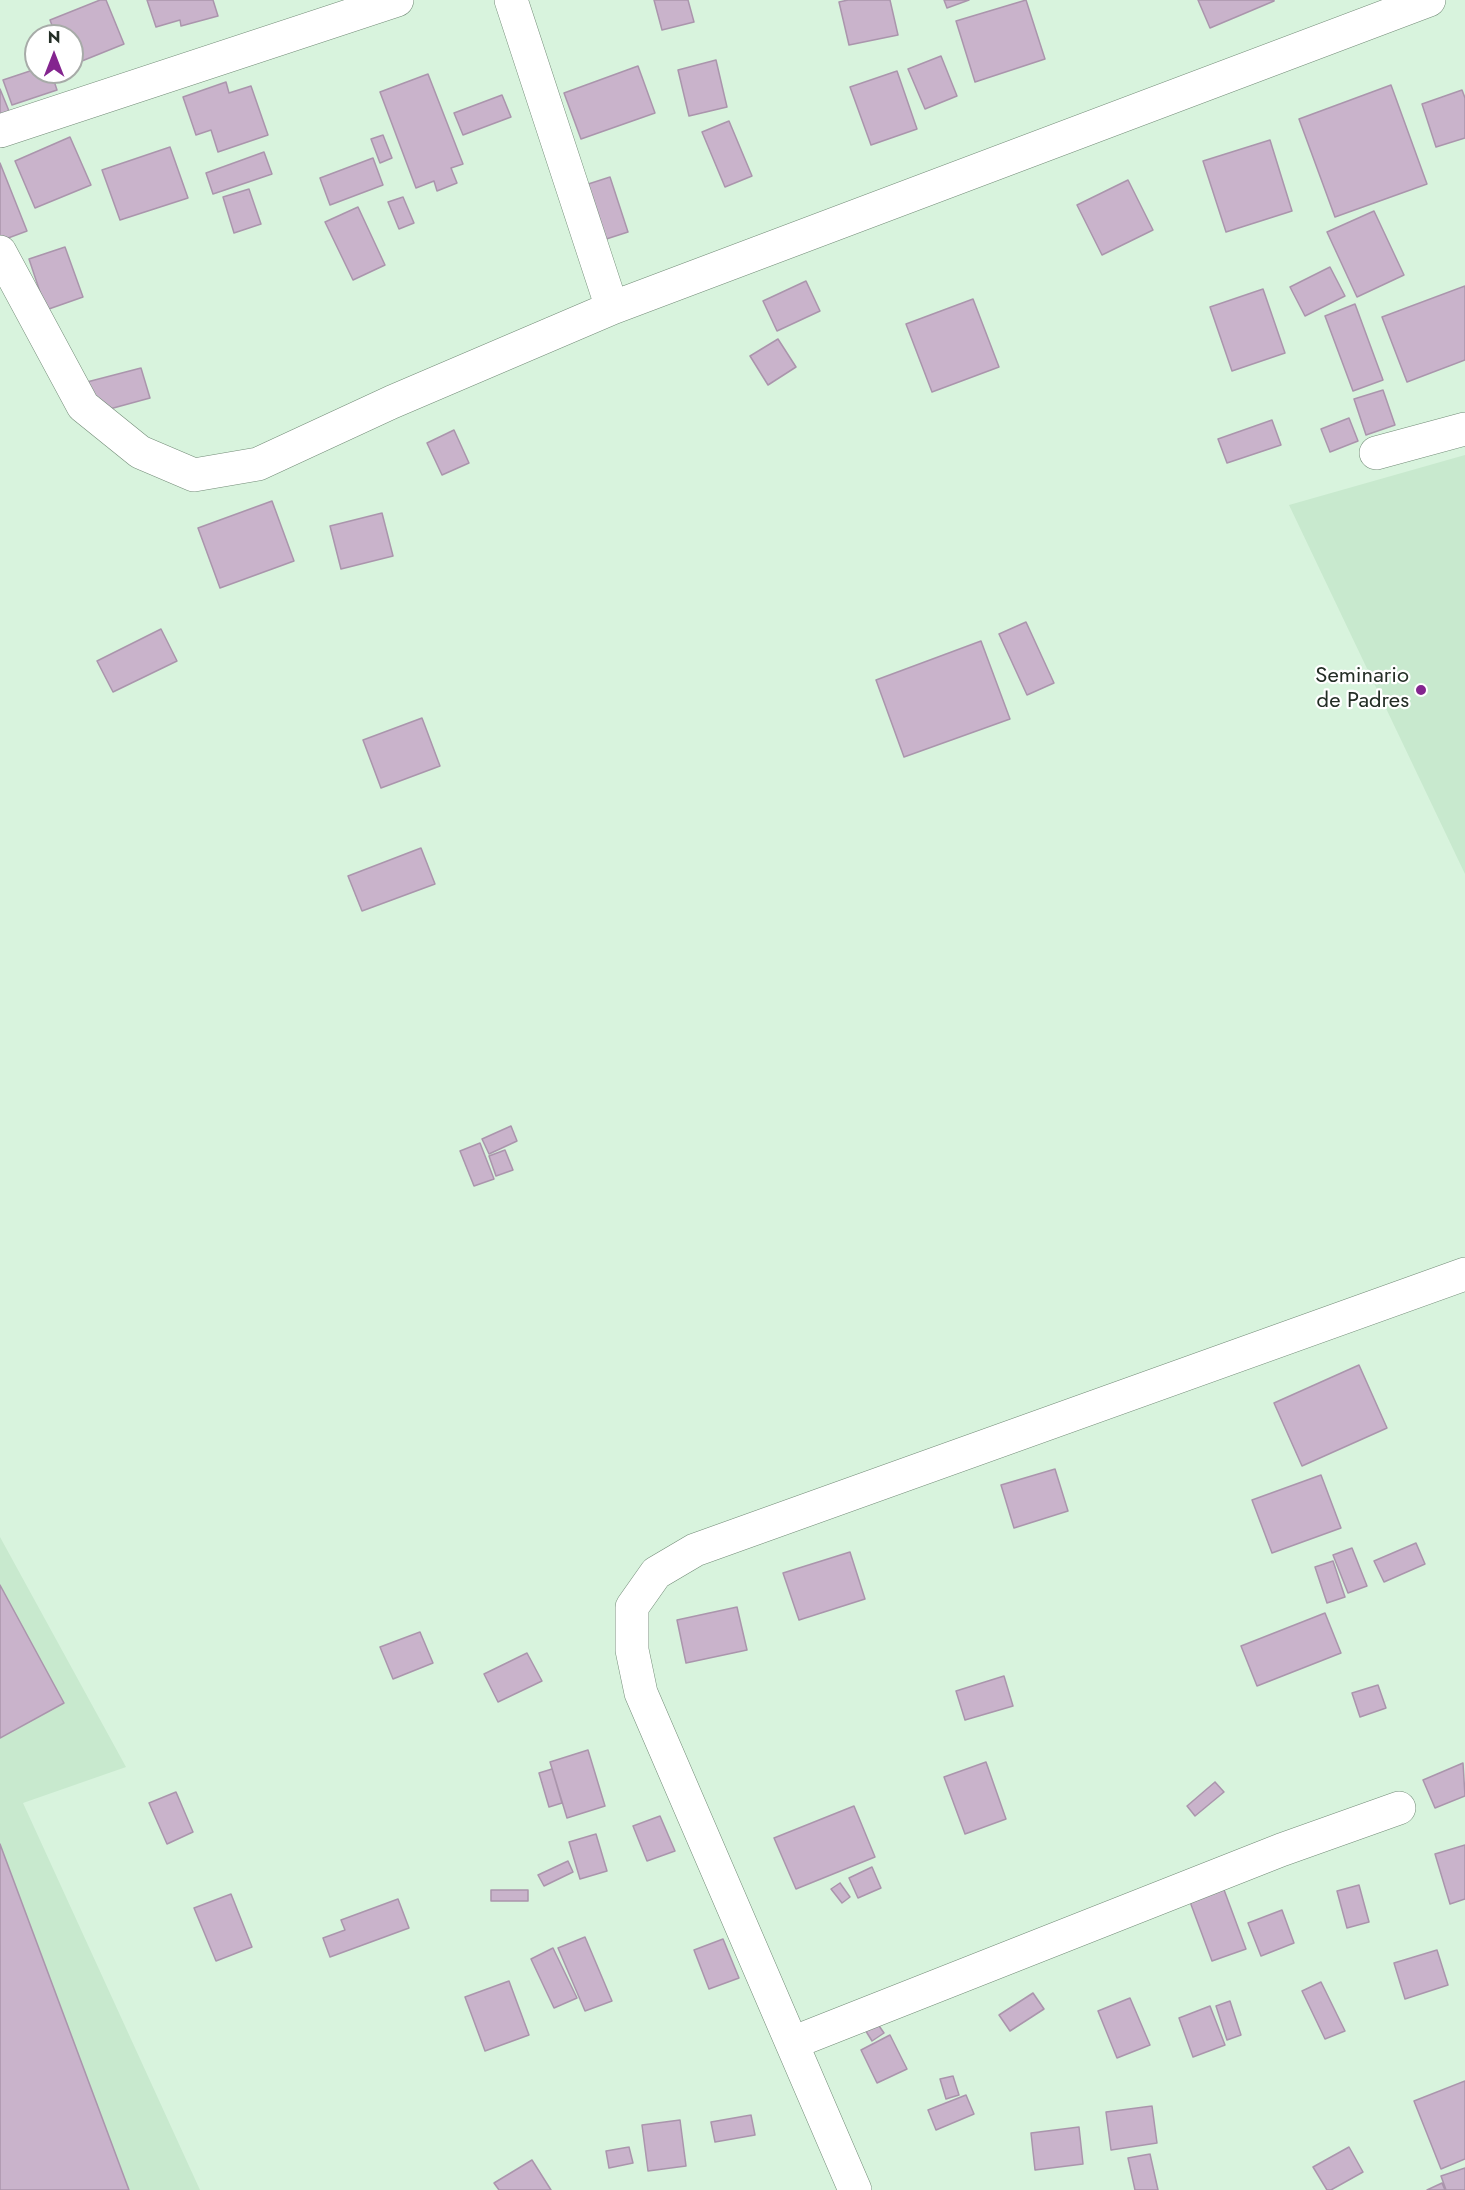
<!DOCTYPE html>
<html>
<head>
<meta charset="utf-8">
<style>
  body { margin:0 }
  #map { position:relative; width:1465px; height:2190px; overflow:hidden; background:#d8f3dd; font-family:Jost,sans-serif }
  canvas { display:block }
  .north { position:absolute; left:24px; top:24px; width:60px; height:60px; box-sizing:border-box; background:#fff; border:2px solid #a7aba8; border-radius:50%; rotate:0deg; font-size:16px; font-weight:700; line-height:24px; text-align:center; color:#242e26 }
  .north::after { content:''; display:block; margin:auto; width:21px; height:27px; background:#84258f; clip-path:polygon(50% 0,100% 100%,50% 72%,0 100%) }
</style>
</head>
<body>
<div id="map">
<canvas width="1465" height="2190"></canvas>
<div class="north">N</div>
</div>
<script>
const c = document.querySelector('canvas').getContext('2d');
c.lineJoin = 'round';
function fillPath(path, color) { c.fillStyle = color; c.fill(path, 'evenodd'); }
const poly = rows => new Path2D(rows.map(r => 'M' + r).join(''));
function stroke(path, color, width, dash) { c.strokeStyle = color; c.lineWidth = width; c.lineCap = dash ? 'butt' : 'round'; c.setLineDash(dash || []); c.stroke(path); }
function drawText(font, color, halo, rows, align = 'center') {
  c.font = font + ' Jost,sans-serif'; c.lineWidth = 4.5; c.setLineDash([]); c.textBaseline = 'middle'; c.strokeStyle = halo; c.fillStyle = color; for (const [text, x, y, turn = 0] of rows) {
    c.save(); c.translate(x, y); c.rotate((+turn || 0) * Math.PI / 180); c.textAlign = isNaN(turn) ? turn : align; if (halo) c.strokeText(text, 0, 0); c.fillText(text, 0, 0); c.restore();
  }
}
const built = poly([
  [1465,455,1465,874,1289,505],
  [0,1537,126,1767,23,1803,200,2190,0,2190]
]);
const building = poly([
  [100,0,106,0,124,44,72,65,72,36,56,36,50,20,100,0],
  [147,0,213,0,218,16,181,26,180,20,156,27,147,0],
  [654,0,688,0,694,22,662,30,654,0],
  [848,0,890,0,898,35,849,45,839,2,848,0],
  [944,0,969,0,947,8,944,0],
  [1026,0,1045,59,975,82,956,21,1026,0],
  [1198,0,1274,0,1274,1,1210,28,1198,0],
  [941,56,957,96,925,109,908,69,941,56],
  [716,60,727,107,689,116,678,70,716,60],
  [638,66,655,113,581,139,564,93,638,66],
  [36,69,36,72,51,72,57,90,12,105,3,80,36,69],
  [897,71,917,129,871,145,850,87,897,71],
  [428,74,463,164,451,168,457,183,437,191,434,181,416,188,380,92,428,74],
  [226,82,229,93,251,86,268,135,218,152,211,130,196,135,183,97,226,82],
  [1391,85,1427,184,1335,217,1299,119,1391,85],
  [0,89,9,111,0,115,0,89],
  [1462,90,1465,98,1465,138,1436,147,1422,104,1462,90],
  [502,95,511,117,463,135,454,113,502,95],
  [729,121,752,176,725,187,702,132,729,121],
  [383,135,392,158,380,163,371,139,383,135],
  [70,137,91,185,35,208,15,161,70,137],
  [1270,140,1292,211,1226,232,1203,161,1270,140],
  [170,147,188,198,120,220,102,170,170,147],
  [264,152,272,174,213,194,206,173,264,152],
  [373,158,383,185,330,205,320,178,373,158],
  [0,163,27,231,0,241,0,163],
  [610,177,628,232,597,242,579,187,610,177],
  [1128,180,1153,230,1102,255,1077,205,1128,180],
  [249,189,261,224,234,233,223,197,249,189],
  [403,197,414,223,399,229,388,202,403,197],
  [358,207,385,265,353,280,325,222,358,207],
  [1374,211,1404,275,1357,297,1327,232,1374,211],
  [65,247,83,297,46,310,29,259,65,247],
  [1330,267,1345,296,1305,316,1290,287,1330,267],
  [806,281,820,311,777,331,763,301,806,281],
  [1465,286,1465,360,1407,382,1382,317,1465,286],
  [1263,289,1285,353,1232,371,1210,307,1263,289],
  [973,299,999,367,932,392,906,324,973,299],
  [1355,304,1383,380,1353,391,1325,316,1355,304],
  [778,339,796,367,768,385,750,356,778,339],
  [141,368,150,398,95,413,87,382,141,368],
  [1383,390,1395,425,1366,435,1354,399,1383,390],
  [1349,418,1358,441,1330,452,1321,429,1349,418],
  [1272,420,1281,445,1227,463,1218,439,1272,420],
  [454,430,469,463,442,475,427,443,454,430],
  [272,501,294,561,220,588,198,528,272,501],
  [382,513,393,556,341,569,330,526,382,513],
  [1026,622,1054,683,1027,695,999,634,1026,622],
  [161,629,177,661,113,692,97,661,161,629],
  [981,641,1010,719,904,757,876,680,981,641],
  [422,718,440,766,381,788,363,740,422,718],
  [421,848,435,884,362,911,348,876,421,848],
  [511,1126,517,1141,489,1154,482,1139,511,1126],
  [480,1143,494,1179,474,1186,460,1151,480,1143],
  [505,1150,513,1170,496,1176,489,1156,505,1150],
  [1359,1365,1387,1428,1302,1466,1274,1403,1359,1365],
  [1055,1469,1068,1511,1014,1528,1001,1485,1055,1469],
  [1321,1475,1341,1528,1272,1553,1252,1500,1321,1475],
  [1416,1543,1425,1564,1384,1582,1374,1561,1416,1543],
  [1352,1548,1367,1586,1348,1593,1333,1555,1352,1548],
  [850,1552,865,1599,799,1620,783,1573,850,1552],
  [1333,1561,1345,1597,1327,1603,1315,1567,1333,1561],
  [0,1585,64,1703,0,1738,0,1585],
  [737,1607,747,1650,686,1663,677,1620,737,1607],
  [1325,1613,1341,1653,1257,1686,1241,1646,1325,1613],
  [420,1632,433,1663,393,1679,380,1647,420,1632],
  [527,1653,542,1681,498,1702,484,1674,527,1653],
  [1004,1676,1013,1706,965,1720,956,1691,1004,1676],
  [1378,1685,1386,1708,1360,1717,1352,1693,1378,1685],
  [588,1750,605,1806,567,1818,550,1762,588,1750],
  [986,1762,1006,1819,965,1834,944,1777,986,1762],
  [1463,1763,1465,1796,1435,1808,1423,1780,1463,1763],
  [552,1769,562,1803,549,1807,539,1773,552,1769],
  [1215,1782,1224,1792,1195,1816,1187,1806,1215,1782],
  [176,1792,193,1832,167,1844,149,1803,176,1792],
  [854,1806,875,1857,796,1889,774,1838,854,1806],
  [660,1816,675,1851,647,1861,633,1826,660,1816],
  [596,1834,607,1871,580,1879,569,1842,596,1834],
  [0,1844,129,2190,0,2190,0,1844],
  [1465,1845,1465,1899,1450,1904,1435,1854,1465,1845],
  [568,1861,573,1872,544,1886,538,1875,568,1861],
  [872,1867,881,1888,858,1898,849,1878,872,1867],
  [1220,1879,1246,1949,1212,1961,1186,1891,1220,1879],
  [840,1883,850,1897,842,1903,831,1889,840,1883],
  [1359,1885,1369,1922,1347,1928,1337,1891,1359,1885],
  [491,1890,528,1890,528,1901,491,1901,491,1890],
  [231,1894,252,1947,216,1961,194,1908,231,1894],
  [398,1899,409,1928,330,1957,323,1938,345,1930,341,1920,398,1899],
  [1282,1910,1294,1943,1261,1956,1248,1923,1282,1910],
  [585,1937,612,2001,585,2011,558,1948,585,1937],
  [723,1939,739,1978,709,1989,694,1950,723,1939],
  [553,1948,577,1998,554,2008,531,1959,553,1948],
  [1437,1950,1448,1985,1405,1999,1394,1963,1437,1950],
  [509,1981,529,2035,485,2051,465,1997,509,1981],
  [1321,1982,1345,2031,1325,2039,1302,1991,1321,1982],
  [1033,1993,1044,2009,1010,2031,999,2015,1033,1993],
  [1130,1998,1150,2045,1117,2058,1098,2011,1130,1998],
  [1230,2001,1241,2035,1227,2040,1216,2006,1230,2001],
  [1210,2006,1225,2045,1193,2057,1179,2018,1210,2006],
  [875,2020,884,2033,872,2041,864,2028,875,2020],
  [890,2035,907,2069,877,2083,861,2050,890,2035],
  [953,2076,959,2095,946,2099,940,2079,953,2076],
  [1465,2081,1465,2159,1441,2169,1414,2101,1465,2081],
  [966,2095,974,2114,936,2130,928,2110,966,2095],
  [1152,2106,1157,2143,1111,2150,1106,2112,1152,2106],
  [751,2115,755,2135,715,2142,711,2122,751,2115],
  [680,2120,686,2166,648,2171,642,2125,680,2120],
  [1079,2127,1083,2164,1035,2170,1031,2133,1079,2127],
  [629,2147,633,2163,609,2168,606,2151,629,2147],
  [1349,2147,1363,2172,1331,2190,1327,2190,1313,2167,1349,2147],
  [1150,2154,1158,2190,1135,2190,1128,2158,1150,2154],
  [532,2160,551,2190,499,2190,494,2183,532,2160],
  [1465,2168,1465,2190,1446,2190,1441,2176,1465,2168],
  [1442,2183,1445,2190,1427,2190,1442,2183]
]);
const minor = poly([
  [511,0,612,308],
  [0,131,397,0],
  [0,252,83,406,140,452,194,475,258,464,392,402,612,308,1429,0],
  [1376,453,1465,429],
  [792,2043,1281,1850,1399,1808],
  [855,2190,641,1693,632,1650,632,1607,656,1573,695,1550,1465,1274]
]);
const markers = [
  [1421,690,6,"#84258f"]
];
const poiNames = [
  ["Seminario",1409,677],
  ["de Padres",1409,702]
];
fillPath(built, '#c8e9ce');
fillPath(building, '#c9b3cb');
stroke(building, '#aa95ac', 1.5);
stroke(minor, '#728b77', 34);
stroke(minor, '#fff', 33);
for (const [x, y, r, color] of markers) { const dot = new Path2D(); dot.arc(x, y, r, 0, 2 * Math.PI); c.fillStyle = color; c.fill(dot); stroke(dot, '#fff', 2); }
drawText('22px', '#242e26', '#fff', poiNames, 'right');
</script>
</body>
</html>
